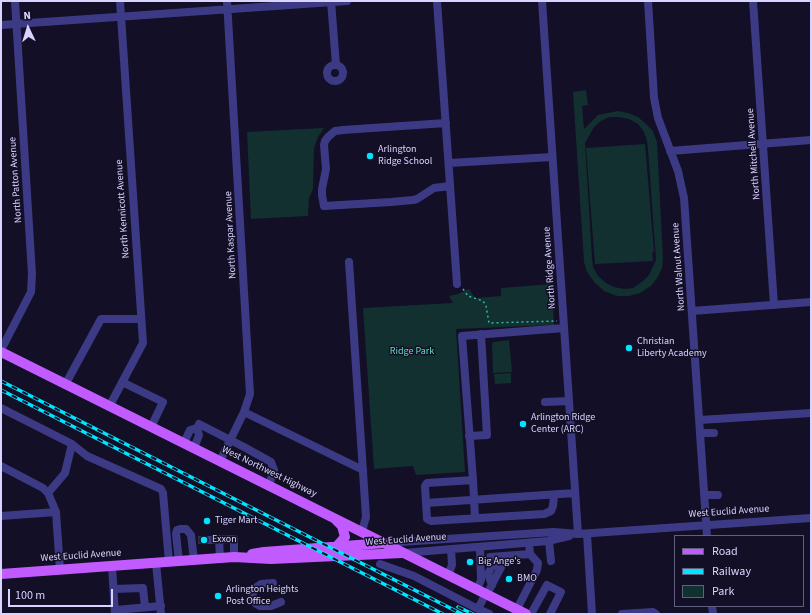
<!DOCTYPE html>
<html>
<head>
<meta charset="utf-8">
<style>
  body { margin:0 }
  #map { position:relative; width:812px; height:615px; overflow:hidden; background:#130f26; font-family:"Source Sans 3",sans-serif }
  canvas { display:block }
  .frame { position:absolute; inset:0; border:2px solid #d9d4ff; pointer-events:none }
  .legend { position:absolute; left:674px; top:535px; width:130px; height:72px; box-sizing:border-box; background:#130f26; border:1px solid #625e7d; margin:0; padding:5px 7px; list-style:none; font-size:12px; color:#d9d4ff }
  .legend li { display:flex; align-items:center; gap:8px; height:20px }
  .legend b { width:20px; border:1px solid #625e7d }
  .north { position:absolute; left:8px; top:8px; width:40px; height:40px; -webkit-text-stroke:3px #130f26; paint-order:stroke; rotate:356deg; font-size:11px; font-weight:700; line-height:16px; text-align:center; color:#d9d4ff }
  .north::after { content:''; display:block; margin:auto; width:14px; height:18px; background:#d9d4ff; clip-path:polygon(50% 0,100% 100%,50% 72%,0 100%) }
  .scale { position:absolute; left:8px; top:589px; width:105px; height:18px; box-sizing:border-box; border:2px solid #d9d4ff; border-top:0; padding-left:5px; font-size:12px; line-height:14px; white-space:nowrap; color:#d9d4ff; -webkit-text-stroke:3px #130f26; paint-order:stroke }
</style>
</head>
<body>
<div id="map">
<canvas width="812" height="615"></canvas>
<div class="frame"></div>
<ul class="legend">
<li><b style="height:5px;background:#c25bff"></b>Road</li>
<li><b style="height:5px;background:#00e5ff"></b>Railway</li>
<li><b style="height:11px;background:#12302f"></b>Park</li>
</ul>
<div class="north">N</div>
<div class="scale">100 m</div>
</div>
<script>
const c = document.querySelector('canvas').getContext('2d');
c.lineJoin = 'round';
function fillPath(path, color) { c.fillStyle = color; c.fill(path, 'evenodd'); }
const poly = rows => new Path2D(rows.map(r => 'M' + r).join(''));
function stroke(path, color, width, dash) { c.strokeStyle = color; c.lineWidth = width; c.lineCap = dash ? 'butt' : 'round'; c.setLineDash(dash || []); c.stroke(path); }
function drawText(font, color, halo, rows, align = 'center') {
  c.font = font + ' "Source Sans 3",sans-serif'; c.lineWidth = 3; c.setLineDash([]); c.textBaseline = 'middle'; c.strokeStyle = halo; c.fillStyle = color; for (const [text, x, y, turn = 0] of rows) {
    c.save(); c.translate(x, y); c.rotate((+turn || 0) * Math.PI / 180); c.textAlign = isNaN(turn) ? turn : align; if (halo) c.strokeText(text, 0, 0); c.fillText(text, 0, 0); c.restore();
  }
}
const green = poly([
  [586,90,588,105,582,106,584,129,598,115,618,111,628,113,638,117,645,123,653,131,657,142,663,259,662,268,658,277,651,286,640,293,629,296,617,296,604,291,595,283,587,272,584,262,573,92],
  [609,117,619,117,629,119,638,124,644,132,647,141,648,149,656,260,649,275,643,281,633,288,624,289,614,287,606,283,598,276,593,267,592,258,585,143,594,127,601,121],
  [324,128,318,137,314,148,313,189,309,198,308,216,251,219,247,132],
  [645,144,654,252,652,253,653,261,595,264,586,148],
  [552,284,554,325,456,329,465,472,416,475,413,466,374,469,363,308,453,303,449,296,458,294,469,289,475,298,501,296,501,288],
  [509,340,512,372,493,373,492,343,494,342],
  [511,373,511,383,495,384,494,374]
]);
const minorTunnel = poly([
  [198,540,209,540]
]);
const path = poly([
  [463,289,468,296,483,301,486,306,489,323,557,321]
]);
const minor = poly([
  [331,1,336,65],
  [437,1,457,284],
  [542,1,578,534],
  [648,1,654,98,658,118,678,171,684,198,707,536],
  [753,1,774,305],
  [1,25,347,1],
  '327 73a8 8 0 1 1 16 0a8 8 0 1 1-16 0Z',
  [446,123,343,130,335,131,328,137,325,141,324,145,326,169,322,189,322,195,324,206,391,202,413,200,417,199,434,188,450,186],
  [670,151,811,140],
  [449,163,552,157],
  [349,262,366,517,362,531],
  [692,311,811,302],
  [1,350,31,292,32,274,15,1],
  [122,382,163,402,151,427],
  [65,385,101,319,141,319],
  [545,402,569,401],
  [109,407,143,343,120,1],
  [1,408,72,444,65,473,48,493],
  [244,412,363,470],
  [700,420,811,413],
  [700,433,714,433],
  [469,436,487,435,481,334],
  [184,443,190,430,197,428,199,424,244,447,271,462,274,470,269,485],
  [72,444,87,456,161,489,163,493,169,562],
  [194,448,199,435,197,428],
  [220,461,244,412,250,394,227,1],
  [1,466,43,488,48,493,56,512,60,570],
  [473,480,462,336,564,328],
  [554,495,553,506,551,511,544,514,431,521,427,519,426,503,575,493],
  [704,495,718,495],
  [426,503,425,486,427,483,473,480,475,518],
  [1,516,56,512],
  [587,534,592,614],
  [219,539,220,558],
  [209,540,234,539,234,557],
  [549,541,551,561],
  [385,543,554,532,578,534,811,518],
  [404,553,548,541,569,536],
  [490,557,530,554],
  [179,561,176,534,177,530,180,529,186,529,191,535,194,560],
  [156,563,161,614],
  [380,564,414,576,478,609],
  [112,566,115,614],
  [448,575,452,565,451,549],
  [273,583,261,584,255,588,252,596,255,603,260,606,271,606,281,602],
  [492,585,488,574,492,566,502,565],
  [114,589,143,588,145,607],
  [477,589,481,580,480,547],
  [486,593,478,609,489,614],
  [487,594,507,556],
  [712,606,713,614],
  [517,609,537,570,538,563,530,554,529,543],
  [115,610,161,606],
  [531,614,547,585,561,592,550,614],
  [622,614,653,612,656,614]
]);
const major = poly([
  [1,352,526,614],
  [336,547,345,537,342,526,336,520],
  [252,554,264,552,385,543],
  [1,574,234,557,271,559,402,553]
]);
const rail = poly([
  [1,381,462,614],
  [1,390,443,614],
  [458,607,473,614]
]);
const markers = [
  [370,156,4,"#00e5ff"],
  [629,348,4,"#00e5ff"],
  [523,424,4,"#00e5ff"],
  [207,521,4,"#00e5ff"],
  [204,540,4,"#00e5ff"],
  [470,562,4,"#00e5ff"],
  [509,579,4,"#00e5ff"],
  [218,596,4,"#00e5ff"]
];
const poiNames = [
  ["Arlington",378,150],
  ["Ridge School",378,162],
  ["Christian",637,342],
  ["Liberty Academy",637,354],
  ["Arlington Ridge",531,418],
  ["Center (ARC)",531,430],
  ["Tiger Mart",215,521],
  ["Exxon",212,540],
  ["Big Ange's",478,562],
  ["BMO",517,579],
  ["Arlington Heights",226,590],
  ["Post Office",226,602]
];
const streetNames = [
  ["North Mitchell Avenue",754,154,-94],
  ["North Patton Avenue",16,180,-94],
  ["North Kennicott Avenue",123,209,-94],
  ["North Kaspar Avenue",231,235,-93],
  ["North Walnut Avenue",679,267,-94],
  ["North Ridge Avenue",550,268,-94],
  ["West Northwest Highway",269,472,26],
  ["West Euclid Avenue",729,512,-4],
  ["West Euclid Avenue",406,540,-4],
  ["West Euclid Avenue",81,556,-4]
];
const parkNames = [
  ["Ridge Park",412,352]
];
fillPath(green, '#12302f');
stroke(minorTunnel, '#312d47', 8, [8, 4]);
stroke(path, '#2fb8b0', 1.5, [2, 3]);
stroke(minor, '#3d3a85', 8);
stroke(major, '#c25bff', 10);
stroke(rail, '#00e5ff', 3.5);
stroke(rail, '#130f26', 2, [6]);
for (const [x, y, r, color] of markers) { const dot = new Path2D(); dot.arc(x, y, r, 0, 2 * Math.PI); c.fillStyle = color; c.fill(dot); stroke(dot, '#130f26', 1.5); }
drawText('10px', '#d9d4ff', '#130f26', poiNames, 'left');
drawText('10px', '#d9d4ff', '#130f26', streetNames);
drawText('10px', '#5fe0c0', '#130f26', parkNames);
</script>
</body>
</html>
